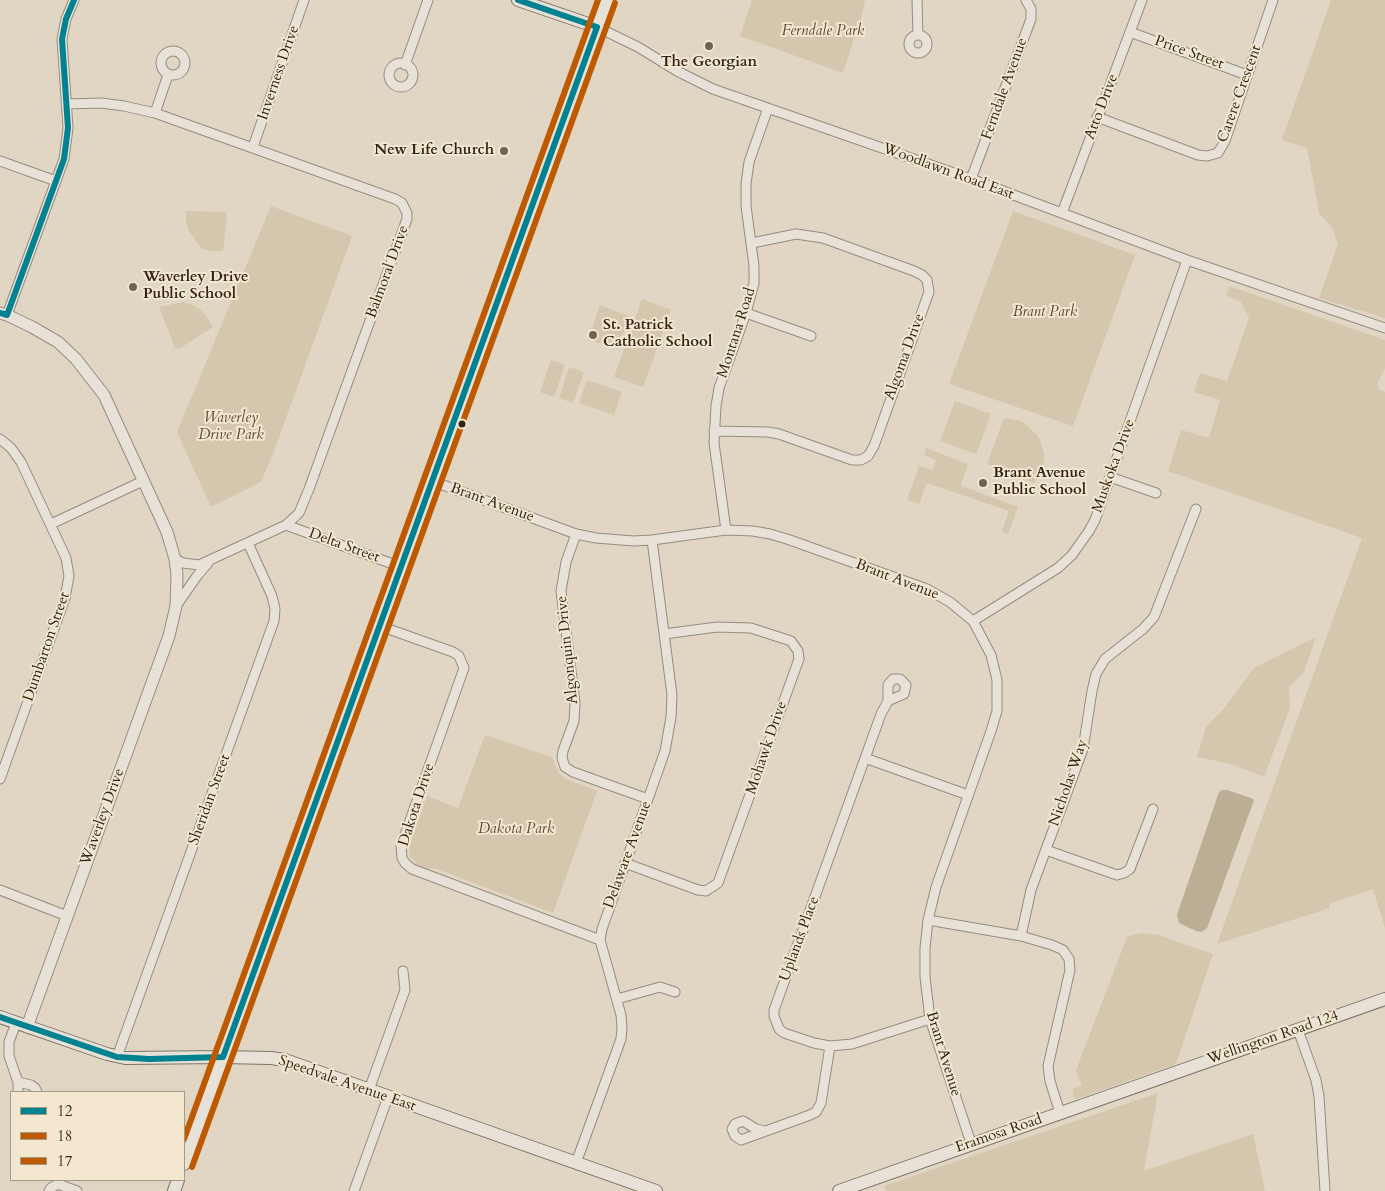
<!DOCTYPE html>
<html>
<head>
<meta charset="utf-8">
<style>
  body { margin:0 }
  #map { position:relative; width:1385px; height:1191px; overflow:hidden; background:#e0d6c3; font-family:Cardo,serif }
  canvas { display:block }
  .legend { position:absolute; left:10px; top:1091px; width:175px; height:90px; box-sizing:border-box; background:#f3e7d0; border:1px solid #a69986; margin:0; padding:6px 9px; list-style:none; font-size:15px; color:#322517 }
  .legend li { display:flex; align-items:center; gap:10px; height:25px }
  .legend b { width:25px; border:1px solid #a69986 }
</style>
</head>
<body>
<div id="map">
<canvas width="1385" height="1191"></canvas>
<ul class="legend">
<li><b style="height:6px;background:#008290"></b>12</li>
<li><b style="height:6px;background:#bf5900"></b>18</li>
<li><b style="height:6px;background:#bf5900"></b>17</li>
</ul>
</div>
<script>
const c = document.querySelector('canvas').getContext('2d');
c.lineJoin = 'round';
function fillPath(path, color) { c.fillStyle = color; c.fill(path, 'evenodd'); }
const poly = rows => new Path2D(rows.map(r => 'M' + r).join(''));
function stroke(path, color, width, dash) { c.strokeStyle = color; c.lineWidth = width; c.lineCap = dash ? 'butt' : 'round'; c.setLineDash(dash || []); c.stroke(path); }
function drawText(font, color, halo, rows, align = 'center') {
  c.font = font + ' Cardo,serif'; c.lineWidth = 4; c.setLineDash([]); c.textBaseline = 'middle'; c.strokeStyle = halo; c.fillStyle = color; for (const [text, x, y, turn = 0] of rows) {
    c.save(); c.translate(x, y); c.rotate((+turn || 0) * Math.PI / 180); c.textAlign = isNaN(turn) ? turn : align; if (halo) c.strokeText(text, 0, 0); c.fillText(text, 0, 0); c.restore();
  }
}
const green = poly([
  [752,0,865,0,861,18,843,73,740,36],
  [1331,0,1385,0,1385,318,1319,298,1338,244,1332,227,1319,213,1307,148,1282,140],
  [271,206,352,236,274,451,261,482,211,507,177,432],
  [186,211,225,212,227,215,223,251,211,251,201,248,189,231,186,223],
  [1013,211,1135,255,1073,426,949,384],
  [1229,286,1385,340,1385,368,1377,384,1379,386,1378,389,1385,392,1385,928,1373,889,1329,904,1330,908,1217,944,1362,538,1168,471,1181,430,1209,438,1220,400,1194,392,1200,373,1227,381,1249,318,1241,302,1226,295],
  [642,299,671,310,643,387,614,377],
  [184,302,195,306,203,312,213,327,179,349,175,348,159,307],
  [600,305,631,317,623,334,615,341,604,344,588,340],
  [551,360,565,365,554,397,540,392],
  [569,367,584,372,573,403,559,398],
  [587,380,622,392,614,415,579,403],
  [955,401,991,414,976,454,940,441],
  [1004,418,1021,421,1028,426,1039,438,1044,453,1044,461,1042,469,1034,483,987,464],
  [926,448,968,464,961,484,962,486,1018,507,1008,534,1002,531,1009,511,927,483,919,504,907,500,919,466,933,470,936,460,924,455],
  [1316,637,1304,672,1289,687,1290,708,1264,777,1231,764,1197,757,1206,727,1226,706,1254,668],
  [485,735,552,757,558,772,564,778,597,791,553,913,437,869,424,868,416,865,415,861,410,857,409,847,427,796,458,808],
  [1141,933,1160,935,1177,942,1213,954,1178,1058,1174,1065,1076,1099,1074,1097,1072,1089,1082,1086,1076,1070,1127,937],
  [1158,1093,1144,1171,1253,1134,1265,1191,886,1191,884,1186]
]);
const water = poly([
  [1222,790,1227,790,1251,798,1254,800,1253,803,1207,928,1202,932,1196,931,1179,923,1177,915,1219,792]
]);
const minor = poly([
  [917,0,918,35],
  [597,27,638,47,677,71,713,89,971,179,1187,260,1385,328],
  [1130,32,1247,75],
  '909 44a9 9 0 1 1 18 0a9 9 0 1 1-18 0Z',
  '161 63a12 12 0 1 1 24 0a12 12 0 1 1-24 0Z',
  '389 75a12 12 0 1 1 24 0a12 12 0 1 1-24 0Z',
  [405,65,428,0],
  [66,104,101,103,124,106,155,113,395,199,402,203,407,213,407,219,392,260,309,489,299,513,286,525,199,565,183,563,175,559],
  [155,113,168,75],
  [1097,117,1198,155,1207,156,1218,153,1225,141,1273,0],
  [253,147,304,0],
  [0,161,56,181],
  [971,179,1031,19,1031,9,1026,0],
  [1062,213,1142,0],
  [746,313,811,336],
  [7,315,64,159,68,128,62,39,66,19,74,0],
  [714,431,768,432,779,434,852,460,861,460,868,456,874,446,929,292,927,280,922,275,914,271,823,238,796,234,752,243],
  [0,439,11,448,21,462,66,558,69,576,65,598,0,779],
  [1110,477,1156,493],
  [432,481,576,534,596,538,634,541,652,540,726,530,753,531,770,534,787,539,927,589,950,602,973,621,991,655,997,680,997,711,991,731,936,887,928,920,925,948,925,977,930,1019,971,1143],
  [51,524,143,481],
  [286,525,401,567],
  [726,530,714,443,716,406,719,388,746,313,754,283,754,266,746,206,746,184,749,162,768,108],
  [576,534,566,562,561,591,575,703,574,721,563,751,562,758,565,767,573,772,648,799],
  [176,606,197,576,208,563],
  [973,621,1058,568,1072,555,1089,531,1095,520,1187,260],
  [380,626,453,652,459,656,464,668,401,846,402,858,405,863,412,869,600,940],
  [888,701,904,694,906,685,900,679,893,679,888,685,888,701,881,714,774,1010,774,1016,779,1029,784,1033,814,1043,830,1046,852,1044,930,1019],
  [865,758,968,795],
  [1046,850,1117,875,1124,873,1130,869,1153,809],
  [625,863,698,890,706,891,718,883,799,659,798,651,791,641,751,628,717,627,664,634],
  [0,890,67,916],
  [928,920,1021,936,1052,945,1063,950,1069,959,1070,970,1048,1066,1050,1081,1060,1113],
  [1021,936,1031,890,1083,749,1092,691,1096,674,1105,659,1143,629,1154,617,1196,509],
  [617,999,660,987,675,992],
  [16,1023,9,1042,9,1056,18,1082,18,1092],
  [1298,1030,1316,1080,1319,1096,1325,1191],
  [117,1057,274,621,275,609,272,596,248,543],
  [18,1082,31,1085,35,1088,37,1092],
  [369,1090,405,990,403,971],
  [765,1131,756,1129,743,1121,735,1124,732,1129,735,1136,741,1140,810,1115,816,1112,821,1103,830,1046],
  [576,1163,621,1039,622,1027,621,1015,600,940,602,929,665,751,671,717,672,695,652,540],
  [49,1191,51,1188,58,1184,77,1191],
  [354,1191,388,1097]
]);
const tertiary = poly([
  [0,313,7,315,32,327,58,342,76,359,104,395,167,532,175,559,177,575,176,606,169,636,27,1027]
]);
const secondary = poly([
  [518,0,597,27],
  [0,1017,107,1054,125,1058,223,1057,271,1058,285,1060,656,1191],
  [184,1164,607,0],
  [174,1191,178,1180],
  [839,1191,1385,999]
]);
const bus1 = poly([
  [0,313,7,315,64,159,68,128,62,39,66,19,74,0],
  [0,1017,117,1057,149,1059,223,1057,597,27,518,0]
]);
const bus2 = poly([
  [192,1167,615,3]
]);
const bus3 = poly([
  [184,1139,598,0]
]);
const markers = [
  [709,46,5,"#6f6353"],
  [504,151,5,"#6f6353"],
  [133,287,5,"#6f6353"],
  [593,335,5,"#6f6353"],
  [462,424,4.5,"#322517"],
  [983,483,5,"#6f6353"]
];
const parkNames = [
  ["Ferndale Park",823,32],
  ["Brant Park",1045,313],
  ["Waverley",231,419],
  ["Drive Park",231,436],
  ["Dakota Park",516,830]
];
const streetNames = [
  ["Price Street",1189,53,20],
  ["Inverness Drive",279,73,-71],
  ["Ferndale Avenue",1005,89,-70],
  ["Carere Crescent",1240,94,-70],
  ["Atto Drive",1102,107,-69],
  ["Woodlawn Road East",948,172,20],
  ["Balmoral Drive",388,272,-70],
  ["Montana Road",737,333,-72],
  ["Algoma Drive",905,357,-70],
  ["Muskoka Drive",1114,466,-70],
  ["Brant Avenue",492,503,20],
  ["Delta Street",344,546,20],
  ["Brant Avenue",897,580,21],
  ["Dumbarton Street",47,647,-71],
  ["Algonquin Drive",568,650,-96],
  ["Mohawk Drive",767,748,-71],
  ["Nicholas Way",1069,783,-71],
  ["Sheridan Street",210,800,-70],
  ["Dakota Drive",417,805,-72],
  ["Waverley Drive",103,817,-70],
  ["Delaware Avenue",628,855,-70],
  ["Uplands Place",800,939,-70],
  ["Wellington Road 124",1273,1038,-19],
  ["Brant Avenue",943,1054,73],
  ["Speedvale Avenue East",347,1084,19],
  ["Eramosa Road",999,1134,-19]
];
const poiNames = [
  ["The Georgian",709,63,"center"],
  ["New Life Church",494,151,"right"],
  ["Waverley Drive",143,278],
  ["Public School",143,295],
  ["St. Patrick",603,326],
  ["Catholic School",603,343],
  ["Brant Avenue",993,474],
  ["Public School",993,491]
];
fillPath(green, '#d5c7ae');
fillPath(water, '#bcad95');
stroke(minor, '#948c80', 11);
stroke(tertiary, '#948c80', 13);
stroke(secondary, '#7b7569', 14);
stroke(minor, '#e7e1d7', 9);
stroke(tertiary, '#e7e1d7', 11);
stroke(secondary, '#e7e1d7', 12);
stroke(bus1, '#008290', 6);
stroke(bus2, '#bf5900', 6);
stroke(bus3, '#bf5900', 6);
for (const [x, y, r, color] of markers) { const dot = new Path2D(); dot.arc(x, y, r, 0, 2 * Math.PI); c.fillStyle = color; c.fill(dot); stroke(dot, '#f3e7d0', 2); }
drawText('italic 15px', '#584a38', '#f3e7d0', parkNames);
drawText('15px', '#322517', '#f3e7d0', streetNames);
drawText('bold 15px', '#322517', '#f3e7d0', poiNames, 'left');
</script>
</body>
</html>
